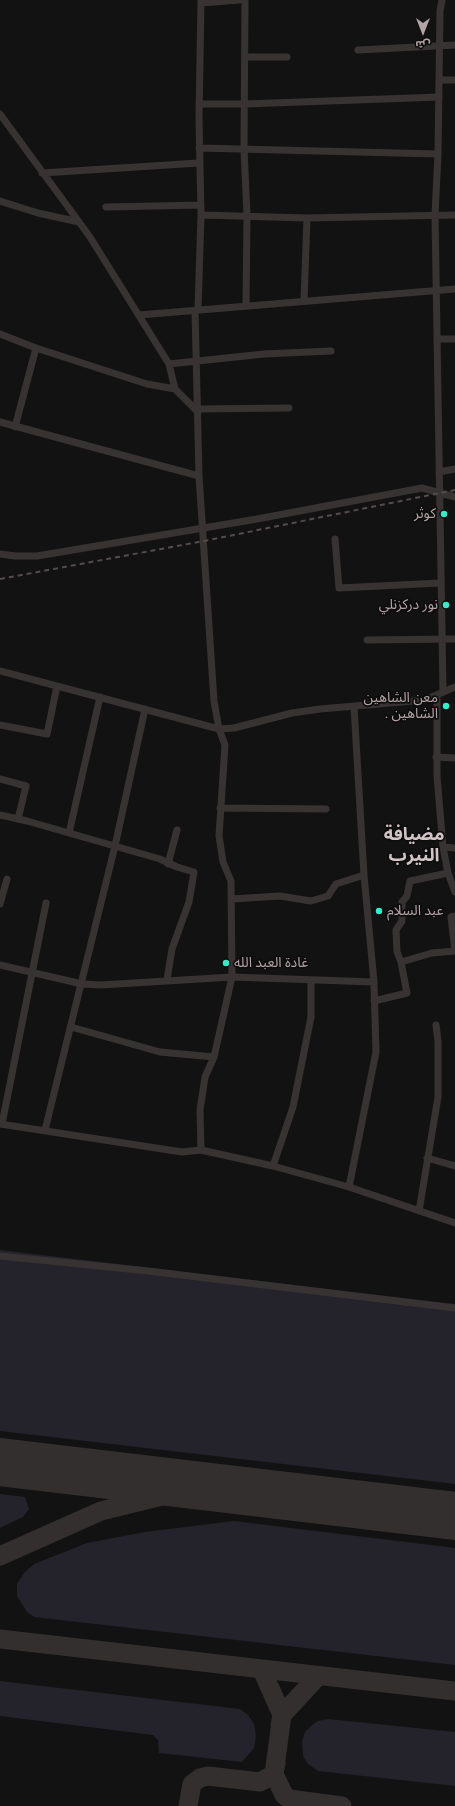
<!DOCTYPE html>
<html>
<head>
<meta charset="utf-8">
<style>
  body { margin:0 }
  #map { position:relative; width:455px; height:1806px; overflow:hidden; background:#131212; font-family:"Roboto Condensed","Noto Sans Arabic",sans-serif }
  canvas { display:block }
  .north { position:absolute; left:403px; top:12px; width:40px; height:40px; -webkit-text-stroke:3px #0e0d0d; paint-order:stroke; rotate:180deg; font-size:11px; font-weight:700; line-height:16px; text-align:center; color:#b3a3a6 }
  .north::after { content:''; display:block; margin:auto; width:14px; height:18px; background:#b3a3a6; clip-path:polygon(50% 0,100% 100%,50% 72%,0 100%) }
</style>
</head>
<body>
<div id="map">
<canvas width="455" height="1806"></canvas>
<div class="north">ش</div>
</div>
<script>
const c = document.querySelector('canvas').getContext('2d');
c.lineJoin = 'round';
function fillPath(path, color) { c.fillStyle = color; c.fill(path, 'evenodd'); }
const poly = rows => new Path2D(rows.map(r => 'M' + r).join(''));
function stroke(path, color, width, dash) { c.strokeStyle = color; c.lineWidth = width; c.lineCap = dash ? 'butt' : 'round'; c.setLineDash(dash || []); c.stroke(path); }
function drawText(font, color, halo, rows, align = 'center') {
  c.font = font + ' "Roboto Condensed","Noto Sans Arabic",sans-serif'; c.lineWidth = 3.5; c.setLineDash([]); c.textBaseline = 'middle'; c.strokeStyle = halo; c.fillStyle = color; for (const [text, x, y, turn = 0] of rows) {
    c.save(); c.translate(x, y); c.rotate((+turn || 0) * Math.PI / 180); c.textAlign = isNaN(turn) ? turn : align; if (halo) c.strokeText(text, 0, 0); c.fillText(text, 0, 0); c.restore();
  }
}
const green = poly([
  [0,1250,455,1304,455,1484,0,1431],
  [0,1494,25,1497,29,1509,23,1517,0,1528],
  [234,1521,455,1548,455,1665,34,1617,27,1612,17,1596,17,1584,24,1573,34,1564,87,1543,145,1532],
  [0,1681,240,1709,248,1715,254,1724,256,1736,254,1748,242,1762,159,1753,158,1740,153,1735,0,1716],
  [328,1719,455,1732,455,1786,318,1771,308,1764,303,1756,302,1742,305,1732,312,1725,318,1721]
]);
const taxiway = poly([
  [0,1556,101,1511,166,1495,216,1488],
  [0,1639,455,1691],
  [262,1670,282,1715,280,1726],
  [276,1763,274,1774,284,1795,289,1799,342,1806],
  [188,1806,192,1784,200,1778,208,1776,260,1782,274,1774,282,1715,318,1676,307,1688,282,1715]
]);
const runway = poly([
  [0,1462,455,1516]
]);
const minor = poly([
  [245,0,244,149,247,215,246,306],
  [442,0,440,11,438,154,435,215,443,691],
  [201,3,239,0],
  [358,50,455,45],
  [246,57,287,57],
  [439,80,455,80],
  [199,104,245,104,439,97],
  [0,114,90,237,169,364,175,389],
  [199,148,438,154],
  [42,173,199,163],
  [0,201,38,213,79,222],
  [106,207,201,205],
  [201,215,307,218,455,215],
  [304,301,307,218],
  [195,310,199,476,214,701,219,729,225,745,219,836,223,862,231,881,232,977,214,1057,205,1077,200,1110,201,1150],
  [198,310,201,215,199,119,201,0],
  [139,315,455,289],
  [0,334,36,348,147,384,175,389,198,412],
  [437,339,455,339],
  [169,364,264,354,331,351],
  [198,409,289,408],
  [0,422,199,476],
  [15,427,36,348],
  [439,472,455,469],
  [335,539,339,588,440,583],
  [0,554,15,556,37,556,257,519,422,488,455,497],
  [367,640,455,639],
  [0,671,219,729,234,728,292,713,320,709,425,700,455,687],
  [437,696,437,776,443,847,448,873,455,892],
  [0,725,47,734,57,686],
  [436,757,455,758],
  [0,779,26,786,18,819],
  [220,808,326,809],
  [0,815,27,821,160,859,177,867,194,872,189,902,172,949,167,980],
  [69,833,100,697],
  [443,847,455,848],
  [168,864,177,830],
  [232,899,280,896,311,901,328,896,336,884,364,875],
  [0,904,7,879],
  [401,962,432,953,455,951,451,917,455,916],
  [0,965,82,984,101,985,232,977,374,982],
  [374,1001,407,993,401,962,397,952,396,930,402,921,402,902,407,896,410,881,448,873],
  [71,1027,160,1052,214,1057],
  [0,1124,182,1152,201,1150,273,1166,349,1187,455,1223],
  [2,1124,46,903],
  [45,1130,115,846,145,709],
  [427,1158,455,1166],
  [273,1166,293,1107,311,1017,311,980],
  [349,1187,376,1052,374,982,364,875,354,707],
  [419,1211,438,1097,438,1041,436,1025],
  [0,1256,148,1271,455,1308]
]);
const rail = poly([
  [0,579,204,541,455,490]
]);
const markers = [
  [444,514,4,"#30edcc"],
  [446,605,4,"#30edcc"],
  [446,706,4,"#30edcc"],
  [379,911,4,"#30edcc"],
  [226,963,4,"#30edcc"]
];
const poiNames = [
  ["كوثر",436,514],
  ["نور دركزنلي",438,605],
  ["معن الشاهين",438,698],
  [". الشاهين",438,714],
  ["عبد السلام",387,911,"left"],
  ["غادة العبد الله",234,963,"left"]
];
const districtNames = [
  ["مضيافة",414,835],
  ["النيرب",414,856]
];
fillPath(green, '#24222b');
stroke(taxiway, '#332f2f', 19);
stroke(runway, '#332f2f', 48);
stroke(minor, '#383333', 7);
stroke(rail, '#534c4c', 2, [5, 4]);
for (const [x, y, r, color] of markers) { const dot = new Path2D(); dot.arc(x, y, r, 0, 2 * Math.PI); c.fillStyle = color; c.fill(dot); stroke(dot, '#0e0d0d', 1.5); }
drawText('14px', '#b3a3a6', '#0e0d0d', poiNames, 'right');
drawText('bold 18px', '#d0c4c5', '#0e0d0d', districtNames);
</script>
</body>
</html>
